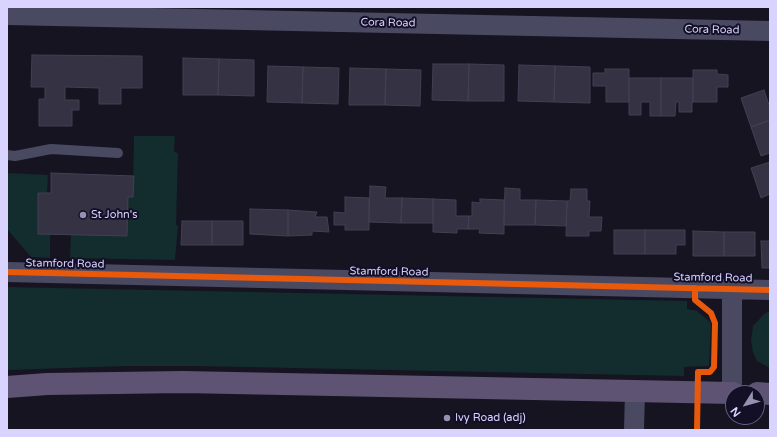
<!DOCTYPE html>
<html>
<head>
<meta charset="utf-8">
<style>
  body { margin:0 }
  #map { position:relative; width:777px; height:437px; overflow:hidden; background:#161421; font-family:"Varela Round",sans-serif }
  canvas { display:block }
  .frame { position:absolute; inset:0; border:8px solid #d9d4ff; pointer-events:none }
  .north { position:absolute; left:725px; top:385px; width:40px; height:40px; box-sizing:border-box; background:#130f26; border:1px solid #625e7d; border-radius:50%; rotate:233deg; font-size:11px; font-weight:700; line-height:16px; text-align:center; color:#d9d4ff }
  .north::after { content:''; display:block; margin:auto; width:14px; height:18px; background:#9591b1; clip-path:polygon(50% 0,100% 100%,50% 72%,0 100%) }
</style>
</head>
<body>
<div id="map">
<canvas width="777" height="437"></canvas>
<div class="frame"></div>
<div class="north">N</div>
</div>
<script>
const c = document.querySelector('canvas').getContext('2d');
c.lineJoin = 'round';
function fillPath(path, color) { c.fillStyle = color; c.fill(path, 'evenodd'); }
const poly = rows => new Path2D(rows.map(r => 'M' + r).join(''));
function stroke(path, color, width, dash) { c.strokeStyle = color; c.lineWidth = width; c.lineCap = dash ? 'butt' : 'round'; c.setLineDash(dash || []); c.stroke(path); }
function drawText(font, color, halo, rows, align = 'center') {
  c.font = font + ' "Varela Round",sans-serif'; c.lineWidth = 4; c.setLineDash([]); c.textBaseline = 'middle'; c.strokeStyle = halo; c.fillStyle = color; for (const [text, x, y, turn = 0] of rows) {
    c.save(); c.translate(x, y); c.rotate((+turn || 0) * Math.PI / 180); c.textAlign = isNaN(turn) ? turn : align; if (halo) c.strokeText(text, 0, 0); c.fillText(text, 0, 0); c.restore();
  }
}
const green = poly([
  [134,136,175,136,174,152,178,153,176,225,178,226,175,260,70,258,71,234,128,197,133,196],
  [8,173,48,175,47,194,38,194,38,233,50,234,50,258,31,257,7,229],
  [7,287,687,301,687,309,697,311,711,323,709,366,684,367,684,376,197,366,126,366,7,370],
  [770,311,770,368,757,361,753,352,751,341,753,326,764,314]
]);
const building = poly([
  [32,55,142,56,142,88,121,88,121,104,99,104,99,88,65,87,65,100,79,100,79,110,72,110,72,126,39,126,39,99,45,99,45,87,31,87,32,55],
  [183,58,219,59,218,95,183,95,183,58],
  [219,59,254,60,254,96,218,95,219,59],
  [433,64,469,64,468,101,432,100,433,64],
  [469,64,504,65,504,101,468,101,469,64],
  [519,65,555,66,554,102,518,101,519,65],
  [268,66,303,67,302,103,267,102,268,66],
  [555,66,590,67,590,103,554,102,555,66],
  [303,67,339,68,338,104,302,103,303,67],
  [350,68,386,69,385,105,349,105,350,68],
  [386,69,421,70,420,106,385,105,386,69],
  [605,69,629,69,629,102,606,102,606,86,593,86,593,73,605,73,605,69],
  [693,70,717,70,717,74,728,75,728,87,717,87,717,102,693,102,693,70],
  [629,78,661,78,661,116,650,116,650,102,641,102,641,115,629,115,629,78],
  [661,78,693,78,693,102,692,102,692,112,679,112,679,102,676,102,675,116,661,116,661,78],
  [764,90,770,108,770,120,751,127,741,98,764,90],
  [770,120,770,153,761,156,751,127,770,120],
  [770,162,770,194,761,198,751,168,770,162],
  [51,173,134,176,133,197,128,197,127,236,38,234,38,193,51,193,51,173],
  [370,186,386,187,385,198,402,198,401,223,369,222,370,186],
  [505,188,520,189,520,200,536,200,535,225,504,225,505,188],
  [571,189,587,189,587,201,590,201,589,217,602,217,601,231,589,231,589,236,566,236,567,201,570,201,571,189],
  [345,197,369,198,369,230,345,230,345,225,334,225,334,212,345,213,345,197],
  [402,198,433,199,433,223,401,223,402,198],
  [433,199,456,200,456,216,469,216,468,229,457,229,457,233,433,232,433,199],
  [480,199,504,200,504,234,479,233,480,229,468,229,469,216,472,216,472,202,480,203,480,199],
  [536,200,567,201,566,226,535,225,536,200],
  [250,209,288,210,288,236,250,234,250,209],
  [288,210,317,212,315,217,327,217,329,232,312,231,312,235,288,236,288,210],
  [182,221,212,221,212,245,181,245,182,221],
  [212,221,243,221,243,245,212,245,212,221],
  [614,230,645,230,645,254,614,254,614,230],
  [645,230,685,230,685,245,676,245,676,254,645,254,645,230],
  [693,231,724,232,724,256,693,256,693,231],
  [724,232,755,232,755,256,724,256,724,232],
  [761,241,770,241,770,268,762,268,761,241]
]);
const service = poly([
  [7,155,15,156,51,149,118,153]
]);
const minor = poly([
  [7,15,770,31],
  [7,272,770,290],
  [732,393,732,288],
  [634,430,635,391]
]);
const primary = poly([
  [7,387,47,384,183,382,733,393],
  [757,393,770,394]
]);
const cycleway = poly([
  [7,272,770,290],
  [695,288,695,300,711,313,715,323,714,367,710,372,698,372,697,430]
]);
const markers = [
  [83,215,4,"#9591b1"],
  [447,418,4,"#9591b1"]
];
const streetNames = [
  ["Cora Road",388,23,1],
  ["Cora Road",712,30,1],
  ["Stamford Road",65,264,1],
  ["Stamford Road",389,272,1],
  ["Stamford Road",713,278,1]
];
const poiNames = [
  ["St John's",91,215],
  ["Ivy Road (adj)",455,418]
];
fillPath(green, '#132c2d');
fillPath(building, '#343243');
stroke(building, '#433f54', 1);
stroke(service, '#4a4962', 10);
stroke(minor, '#4a4962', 20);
stroke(primary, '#5e5373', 22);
stroke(cycleway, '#e8590c', 6);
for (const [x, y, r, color] of markers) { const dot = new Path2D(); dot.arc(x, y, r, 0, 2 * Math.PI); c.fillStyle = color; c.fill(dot); stroke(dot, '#130f26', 1.5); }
drawText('11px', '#d9d4ff', '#130f26', streetNames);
drawText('11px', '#d9d4ff', '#130f26', poiNames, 'left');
</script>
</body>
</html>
